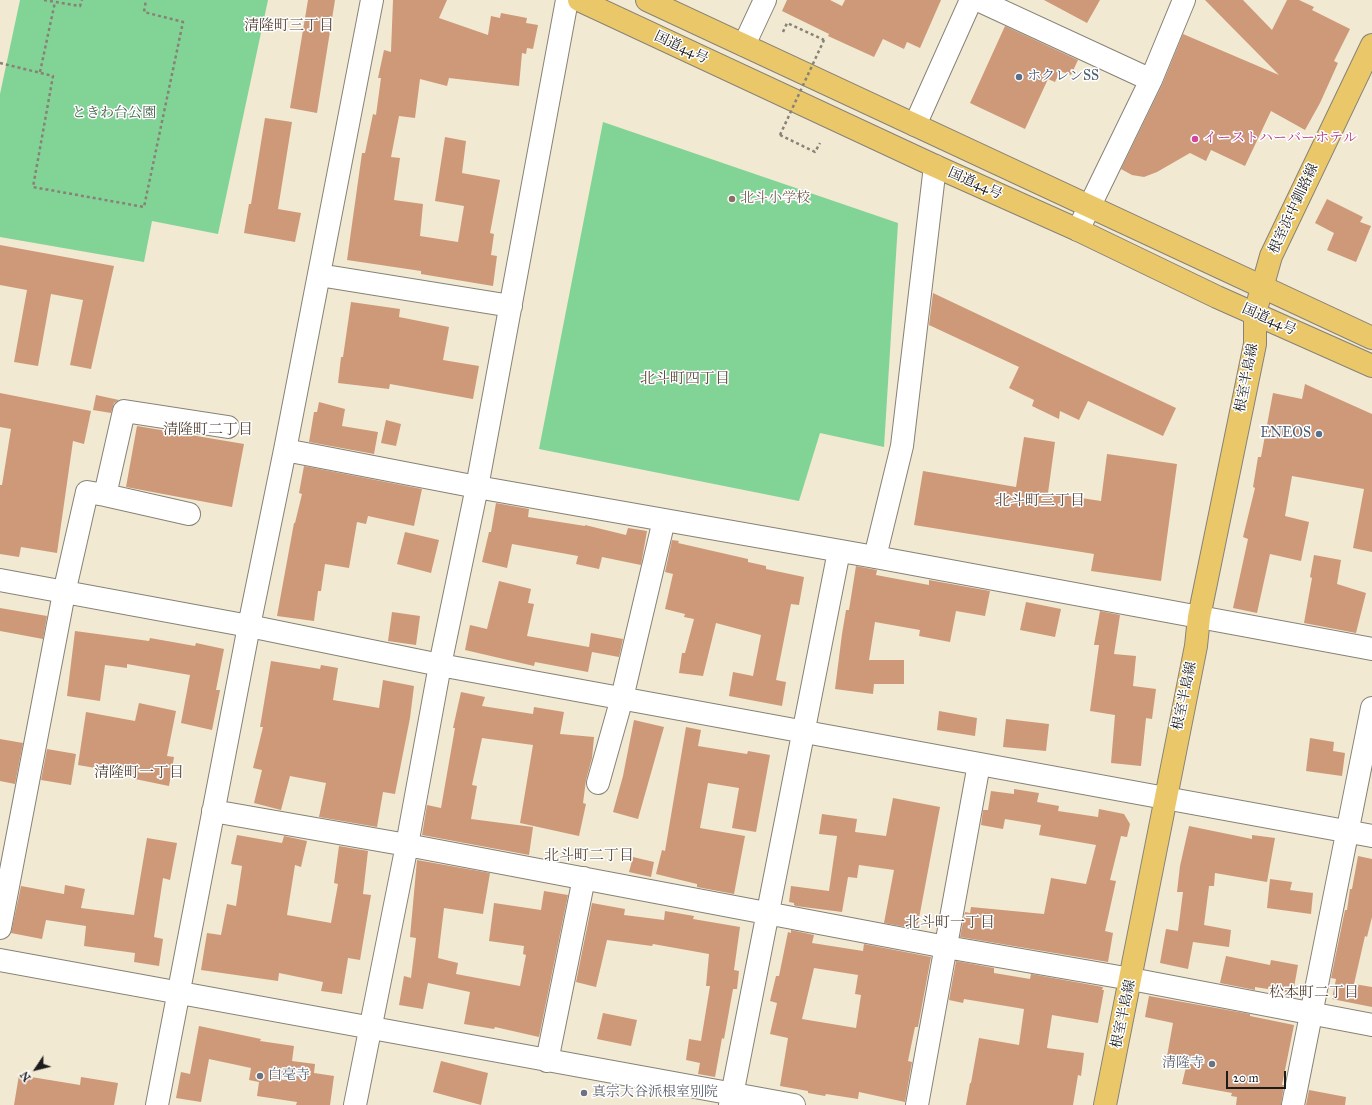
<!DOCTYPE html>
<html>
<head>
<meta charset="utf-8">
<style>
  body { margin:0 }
  #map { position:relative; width:1372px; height:1105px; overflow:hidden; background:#f2e9d2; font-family:"IM FELL Great Primer",serif }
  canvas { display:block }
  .north { position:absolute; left:16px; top:1049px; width:40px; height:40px; -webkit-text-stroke:3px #fff; paint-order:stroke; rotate:235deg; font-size:11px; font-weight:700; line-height:16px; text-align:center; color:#1c1c1c }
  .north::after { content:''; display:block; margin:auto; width:14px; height:18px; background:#1c1c1c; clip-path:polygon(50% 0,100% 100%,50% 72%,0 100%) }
  .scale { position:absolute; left:1226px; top:1071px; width:60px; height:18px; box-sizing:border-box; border:2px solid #1c1c1c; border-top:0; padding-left:5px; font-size:12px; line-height:14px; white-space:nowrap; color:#1c1c1c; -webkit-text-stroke:3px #fff; paint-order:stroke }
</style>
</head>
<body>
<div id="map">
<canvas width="1372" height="1105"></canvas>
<div class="north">N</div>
<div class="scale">20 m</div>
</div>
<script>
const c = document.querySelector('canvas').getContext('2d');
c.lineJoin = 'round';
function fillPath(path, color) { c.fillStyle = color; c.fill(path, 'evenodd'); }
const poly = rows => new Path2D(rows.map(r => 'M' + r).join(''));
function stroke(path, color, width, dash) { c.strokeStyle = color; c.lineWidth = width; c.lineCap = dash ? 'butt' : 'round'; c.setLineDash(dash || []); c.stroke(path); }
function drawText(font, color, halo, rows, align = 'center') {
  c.font = font + ' "IM FELL Great Primer","Noto Serif JP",serif'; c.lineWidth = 3; c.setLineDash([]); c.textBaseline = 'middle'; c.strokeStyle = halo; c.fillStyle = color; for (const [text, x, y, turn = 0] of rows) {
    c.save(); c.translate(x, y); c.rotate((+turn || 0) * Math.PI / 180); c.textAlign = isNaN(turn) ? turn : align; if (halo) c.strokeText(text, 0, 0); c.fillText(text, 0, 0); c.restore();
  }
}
const green = poly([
  [20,0,268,0,218,234,152,221,144,262,0,237,0,94],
  [603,122,898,223,884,447,820,433,799,501,539,449]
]);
const building = poly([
  [308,0,335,0,317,113,290,108],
  [393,0,447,0,439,18,488,35,491,16,500,18,501,13,527,18,526,23,538,25,533,49,527,48,526,54,522,53,519,86,449,78,447,86,420,79,415,118,399,116,391,157,400,158,394,200,423,204,420,236,458,242,464,206,435,201,445,137,466,141,462,173,500,180,490,233,494,234,491,255,497,256,493,286,421,274,421,271,347,260,362,153,365,153,373,114,376,115,381,78,378,78,384,50,391,52],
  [787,0,830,0,842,6,845,0,941,0,920,48,907,42,904,49,883,39,874,57,828,36,829,34,782,11],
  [1044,0,1100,0,1087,23],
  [1205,0,1243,0,1272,30,1287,0,1299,0,1314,7,1312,10,1350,29,1334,61,1338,63,1320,103,1305,130,1271,111,1245,166,1211,150,1206,161,1190,153,1157,172,1144,177,1132,175,1121,169,1162,85,1183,34,1279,75],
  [1005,26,1078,60,1071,75,1060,71,1055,82,1048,79,1025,129,970,103],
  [265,118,292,122,278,209,301,213,295,242,244,233,249,204,251,204],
  [1327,199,1363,217,1360,222,1371,226,1356,262,1327,250,1334,233,1315,223],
  [0,245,114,266,91,369,70,365,83,300,51,294,38,366,14,362,27,290,0,285],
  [933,293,1176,408,1163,436,1088,401,1079,420,1060,411,1059,419,1032,406,1034,400,1009,388,1019,367,929,325],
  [351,302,400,309,399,317,449,327,443,360,479,366,473,399,390,384,389,389,338,383,341,357,343,357],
  [1305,384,1372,414,1372,552,1353,548,1364,489,1292,476,1285,516,1309,522,1301,561,1270,554,1257,613,1233,608,1248,539,1243,537,1255,488,1253,487,1258,457,1261,457,1273,393,1302,399],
  [0,393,91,411,84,444,73,441,57,553,21,547,19,557,0,554,0,485,2,485,11,429,0,427],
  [96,395,119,400,114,403,111,413,93,410],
  [319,402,345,409,342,426,378,432,374,454,309,442,314,412,317,412],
  [386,420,401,424,396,446,381,443],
  [137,426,244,444,232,507,126,487],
  [1024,437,1055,442,1048,493,1101,501,1107,454,1177,464,1161,581,1091,571,1094,554,914,525,923,471,1016,487],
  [304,466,422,489,414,526,368,516,366,524,357,522,349,568,325,564,321,591,318,591,314,621,277,616,294,523,295,523,302,494,299,493],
  [496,503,529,509,528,517,585,526,585,525,626,535,628,528,647,531,641,565,602,557,599,569,576,564,578,556,512,544,507,568,482,562,489,532,491,532],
  [405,532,439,540,431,573,397,564],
  [672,540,679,541,678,543,748,559,748,562,766,566,766,569,804,577,799,605,791,604,776,680,786,682,782,706,729,696,733,672,753,676,761,635,716,623,703,676,679,673,682,653,685,653,694,619,684,617,685,614,665,609,673,574,665,572],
  [1314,555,1341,560,1337,584,1366,593,1356,633,1304,623,1312,578,1310,577],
  [856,566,877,570,876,575,929,585,929,580,990,591,985,616,956,611,950,642,919,636,920,630,875,622,869,660,904,660,904,684,874,684,873,694,835,689,842,634,846,610,849,610],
  [499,581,531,589,528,603,534,604,527,636,589,647,591,633,623,639,619,657,592,652,588,672,535,662,534,666,465,650,470,625,487,629],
  [1026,602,1061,609,1055,637,1020,630],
  [0,608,47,616,43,639,0,631],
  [1100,611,1120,615,1114,654,1136,656,1133,686,1156,689,1152,719,1146,718,1141,766,1111,763,1115,715,1090,711,1099,645,1094,645],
  [392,612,420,616,416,645,388,641],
  [75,631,149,641,150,638,195,646,196,643,224,649,216,690,220,690,212,730,181,723,190,675,127,664,127,668,105,665,100,701,67,696],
  [271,661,320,669,321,665,338,668,333,700,379,708,383,680,414,686,410,718,395,794,383,792,377,827,319,817,326,783,290,776,281,810,254,803,262,770,253,768,263,727,260,727],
  [461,692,485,697,482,706,533,714,534,707,564,712,560,734,594,737,592,758,586,780,583,803,586,804,579,836,520,823,533,745,482,738,472,785,477,786,471,819,533,827,529,855,422,835,427,805,441,808,455,728,453,728],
  [139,703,176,711,167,756,174,757,169,786,135,779,136,775,78,765,86,712,135,721],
  [939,711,977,718,975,736,937,730],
  [1006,719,1049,724,1046,751,1003,747],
  [634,720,664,727,638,819,613,812,623,776],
  [686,727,701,730,698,746,747,754,748,751,770,755,756,832,732,828,739,788,708,783,700,828,745,836,734,894,697,887,697,884,656,874,662,850,665,851],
  [1310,738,1334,742,1333,751,1345,753,1342,776,1306,771],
  [0,739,23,743,15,784,0,781],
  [47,749,76,754,71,785,41,780],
  [1014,789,1039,793,1037,802,1059,806,1058,811,1098,817,1099,809,1124,814,1130,824,1127,837,1121,836,1110,880,1116,881,1105,931,1113,933,1108,962,960,937,965,912,970,913,971,907,1044,914,1051,878,1086,884,1096,845,1039,835,1041,825,1005,819,1003,829,981,825,983,810,988,810,991,791,1014,794],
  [893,798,940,807,917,929,884,923,894,870,859,865,857,878,848,877,842,912,796,906,794,905,794,903,789,902,791,886,829,891,837,836,819,834,822,814,857,819,855,832,886,836],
  [1189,826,1252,839,1252,835,1275,838,1267,882,1215,873,1214,886,1209,886,1204,925,1231,930,1229,947,1193,942,1188,969,1160,963,1166,929,1178,931,1183,892,1177,892,1180,866],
  [237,835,282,843,284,836,307,841,301,867,295,865,287,915,331,923,338,884,334,883,339,846,368,851,363,894,371,895,360,960,348,958,342,994,321,991,323,982,279,973,278,981,201,970,207,933,221,935,227,904,236,906,242,866,231,864],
  [147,838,177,843,170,880,163,878,154,937,163,939,159,966,134,962,135,953,84,946,86,926,46,920,42,939,11,933,21,886,64,894,65,885,85,889,81,908,134,915],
  [1358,856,1372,859,1372,917,1367,937,1365,936,1354,984,1372,987,1372,1007,1332,999,1336,979,1331,978,1345,910,1347,910,1350,889,1352,889],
  [633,857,654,862,651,877,629,872],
  [417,860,490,873,483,914,444,908,438,958,458,963,456,974,520,986,526,955,523,954,524,946,489,941,494,903,541,910,544,891,568,895,539,1037,495,1027,494,1029,464,1024,470,992,428,983,423,1009,399,1005,404,976,411,978,416,938,410,937],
  [1270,879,1292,882,1290,890,1313,893,1311,914,1267,908],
  [592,903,625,909,624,915,664,920,665,911,694,916,693,919,740,927,734,970,739,971,737,989,733,989,724,1039,722,1038,715,1077,698,1074,700,1063,686,1060,689,1039,701,1041,710,986,706,986,709,954,653,944,652,946,607,940,596,987,576,982],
  [791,930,814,935,812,943,863,951,864,944,931,957,918,1027,915,1027,908,1061,912,1062,905,1102,859,1092,858,1099,826,1094,825,1096,808,1093,808,1091,780,1086,788,1038,770,1034,777,1003,770,1001,776,976,779,976,788,932,791,933],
  [814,968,858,975,855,994,861,995,856,1028,802,1019],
  [1226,956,1270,965,1271,960,1298,965,1293,993,1255,987,1255,990,1220,983],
  [956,961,994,968,994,973,1030,979,1031,974,1103,987,1102,990,1104,990,1098,1023,1052,1015,1047,1048,1084,1053,1081,1076,1078,1075,1073,1105,966,1105,970,1083,971,1083,979,1038,1019,1045,1024,1009,964,999,963,1003,949,1000],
  [1149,996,1250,1014,1250,1016,1294,1025,1282,1085,1284,1085,1281,1105,1236,1105,1237,1097,1231,1096,1232,1093,1182,1084,1186,1067,1166,1062,1173,1023,1145,1017],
  [603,1013,637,1020,631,1046,597,1039],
  [199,1026,261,1039,260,1041,294,1046,292,1061,315,1064,314,1073,334,1076,330,1105,296,1105,297,1102,257,1096,259,1082,249,1080,251,1068,209,1059,201,1102,176,1098,181,1072,190,1074],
  [441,1061,488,1073,481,1105,433,1092],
  [19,1075,80,1085,81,1077,118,1083,114,1105,14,1105],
  [1309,1090,1346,1097,1345,1105,1306,1105]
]);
const path = poly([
  [44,0,80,6,82,0],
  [783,32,787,23,824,40],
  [0,63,53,76,33,187,144,207,183,22,144,12,146,0],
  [40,72,55,2],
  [780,135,815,152,820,143]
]);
const minor = poly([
  [978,0,1151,80],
  [744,45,765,0],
  [915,125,971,0],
  [1078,230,1151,80,1184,0],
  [319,275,511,306],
  [285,450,477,487,875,557,1372,649],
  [105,495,189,514],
  [875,557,902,446,935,166],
  [0,580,249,626,440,665,1372,836],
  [598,783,622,698,664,520],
  [213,811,407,845,946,947,1131,979,1372,1025],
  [0,928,64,593,87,492,105,495,124,411,228,427],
  [0,960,794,1105],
  [547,1061,584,878],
  [157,1105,249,626,285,450,372,0],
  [355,1105,407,845,440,665,477,487,567,0],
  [730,1105,839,551],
  [917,1105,979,764],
  [1293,1105,1372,708]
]);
const major = poly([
  [1105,1105,1196,646,1199,617,1255,344,1255,313,1271,256,1372,45]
]);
const highway = poly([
  [579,0,935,166,1078,230,1217,297,1372,366],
  [647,0,1372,338]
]);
const pathBridge = poly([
  [780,135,824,40]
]);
const markers = [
  [1019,77,4,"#5c6f8a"],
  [1195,139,4,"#d1479c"],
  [732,199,4,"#8d6e63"],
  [1319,434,4,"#5c6f8a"],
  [1212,1064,4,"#6b7280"],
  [260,1076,4,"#6b7280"],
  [584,1093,4,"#6b7280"]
];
const streetNames = [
  ["国道44号",681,48,25],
  ["国道44号",975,184,24],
  ["根室浜中釧路線",1294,209,-65],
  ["国道44号",1269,320,24],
  ["根室半島線",1247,378,-79],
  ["根室半島線",1185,696,-78],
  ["根室半島線",1124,1014,-78]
];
const serviceNames = [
  ["ホクレンSS",1027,77],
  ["ENEOS",1311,434,"right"]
];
const parkNames = [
  ["ときわ台公園",114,114]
];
const hotelNames = [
  ["イーストハーバーホテル",1203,139]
];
const educationNames = [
  ["北斗小学校",740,199]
];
const worshipNames = [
  ["清隆寺",1204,1064,"right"],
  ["白毫寺",268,1076],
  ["真宗大谷派根室別院",592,1093]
];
const neighbourhoodNames = [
  ["清隆町三丁目",289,26],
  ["北斗町四丁目",685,379],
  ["清隆町二丁目",208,430],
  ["北斗町三丁目",1040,501],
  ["清隆町一丁目",139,773],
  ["北斗町二丁目",589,856],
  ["北斗町一丁目",950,923],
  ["松本町二丁目",1314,993]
];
fillPath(green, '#82d496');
fillPath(building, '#cd9978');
stroke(minor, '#878277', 24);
stroke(major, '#878277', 24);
stroke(highway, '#878277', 24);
stroke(path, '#878277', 2.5, [3, 3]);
stroke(minor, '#fff', 22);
stroke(major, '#eac769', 22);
stroke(highway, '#eac769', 22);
stroke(pathBridge, '#878277', 2.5, [3, 3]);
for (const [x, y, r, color] of markers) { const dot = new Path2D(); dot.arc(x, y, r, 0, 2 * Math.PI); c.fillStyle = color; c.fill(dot); stroke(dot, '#fff', 1.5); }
drawText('14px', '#1c1c1c', '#fff', streetNames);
drawText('14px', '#4e5e75', '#fff', serviceNames, 'left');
drawText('14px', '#405c47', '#fff', parkNames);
drawText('14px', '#b23c85', '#fff', hotelNames, 'left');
drawText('14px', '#785e54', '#fff', educationNames, 'left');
drawText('14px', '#5b616d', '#fff', worshipNames, 'left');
drawText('15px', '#5a483c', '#fff', neighbourhoodNames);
</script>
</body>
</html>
